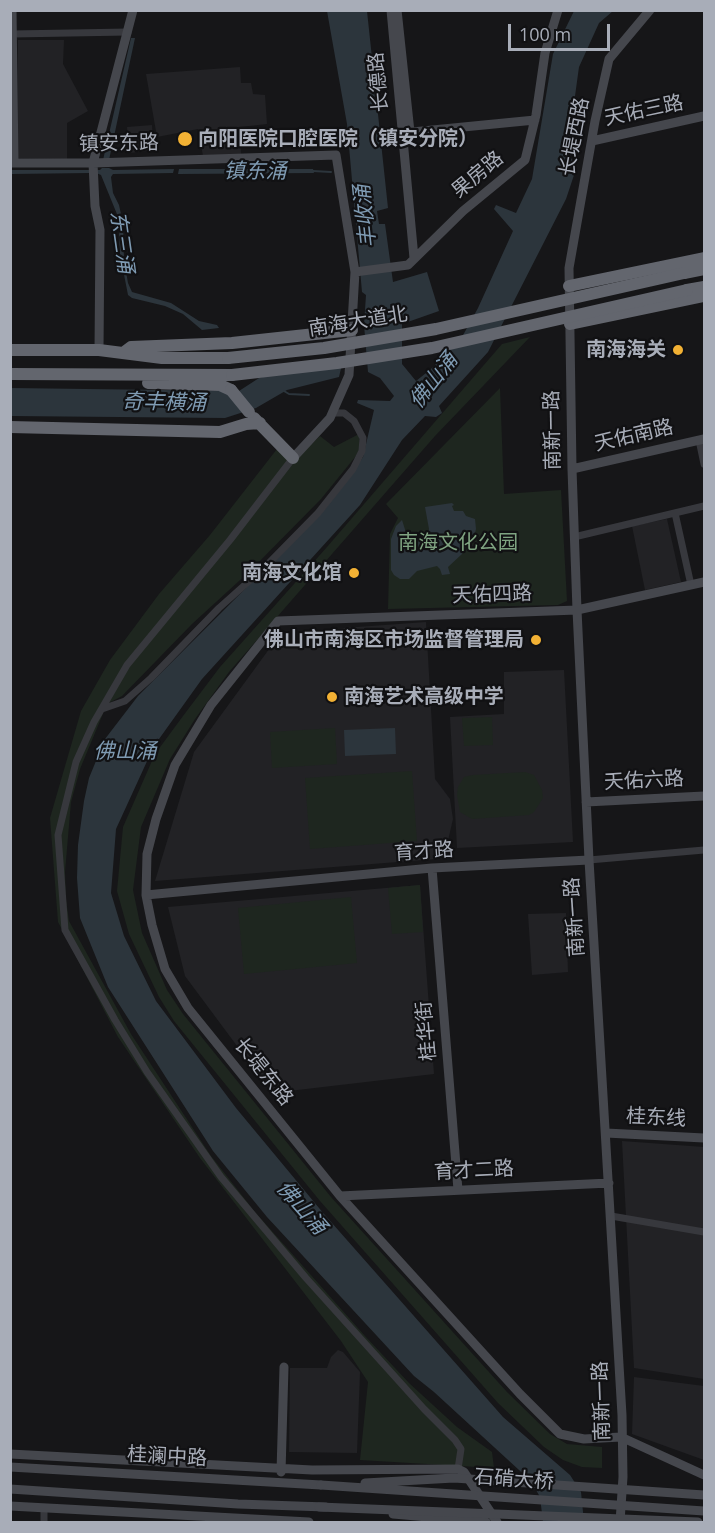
<!DOCTYPE html>
<html>
<head>
<meta charset="utf-8">
<style>
  body { margin:0 }
  #map { position:relative; width:715px; height:1533px; overflow:hidden; background:#161618; font-family:"Open Sans",sans-serif }
  canvas { display:block }
  .frame { position:absolute; inset:0; border:12px solid #a8adb8; pointer-events:none }
  .scale { position:absolute; left:508px; top:24px; width:102px; height:27px; box-sizing:border-box; border:3px solid #a8adb8; border-top:0; padding-left:8px; font-size:18px; line-height:21px; white-space:nowrap; color:#a8adb8; -webkit-text-stroke:4px #111113; paint-order:stroke }
</style>
</head>
<body>
<div id="map">
<canvas width="715" height="1533"></canvas>
<div class="frame"></div>
<div class="scale">100 m</div>
</div>
<script>
const c = document.querySelector('canvas').getContext('2d');
c.lineJoin = 'round';
function fillPath(path, color) { c.fillStyle = color; c.fill(path, 'evenodd'); }
const poly = rows => new Path2D(rows.map(r => 'M' + r).join(''));
function stroke(path, color, width, dash) { c.strokeStyle = color; c.lineWidth = width; c.lineCap = dash ? 'butt' : 'round'; c.setLineDash(dash || []); c.stroke(path); }
function drawText(font, color, halo, rows, align = 'center') {
  c.font = font + ' "Open Sans","Noto Sans SC",sans-serif'; c.lineWidth = 4.5; c.setLineDash([]); c.textBaseline = 'middle'; c.strokeStyle = halo; c.fillStyle = color; for (const [text, x, y, turn = 0] of rows) {
    c.save(); c.translate(x, y); c.rotate((+turn || 0) * Math.PI / 180); c.textAlign = isNaN(turn) ? turn : align; if (halo) c.strokeText(text, 0, 0); c.fillText(text, 0, 0); c.restore();
  }
}
const built = poly([
  [18,40,64,40,63,64,88,111,67,123,67,159,18,158],
  [240,67,241,83,251,83,253,94,265,95,267,124,240,127,241,155,203,156,198,129,157,137,146,74],
  [152,125,153,140,147,141,147,151,129,153,127,127],
  [667,519,681,582,645,590,632,526],
  [426,622,435,779,450,799,453,819,447,845,436,859,155,881,194,752,275,641,302,631],
  [564,670,573,842,457,848,450,717,504,714,504,672],
  [420,885,434,1074,272,1093,185,976,168,907],
  [566,913,568,972,532,975,528,914],
  [622,1141,704,1147,704,1379,634,1368],
  [338,1350,343,1352,360,1372,357,1453,289,1452,290,1368,327,1368,331,1357],
  [634,1377,704,1386,704,1460,632,1434]
]);
const green = poly([
  [530,337,435,436,229,672,195,719,170,759,141,827,133,890,142,933,167,990,183,1014,331,1197,507,1392,550,1434,567,1444,602,1447,602,1468,582,1467,563,1460,544,1447,498,1403,320,1201,174,1021,159,997,129,934,117,891,123,827,155,754,183,716,220,667,327,547,502,344],
  [500,388,504,494,561,490,567,601,558,605,388,609,390,534,398,518,386,504],
  [359,434,360,451,321,499,251,570,192,624,122,696,107,704,80,769,71,802,65,872,66,899,69,921,131,1034,211,1156,255,1212,365,1336,409,1383,457,1427,492,1452,494,1468,360,1460,368,1382,341,1341,200,1158,118,1037,58,922,50,818,81,711,110,660,159,594,210,535,277,449,293,462,320,436,334,447],
  [492,717,493,745,464,746,462,718],
  [335,728,337,764,272,768,270,732],
  [412,771,417,841,310,849,305,778],
  [525,772,534,775,542,790,543,798,534,812,529,815,472,819,460,812,457,795,458,787,464,777,473,775],
  [420,885,423,932,392,934,388,888],
  [351,897,357,963,244,974,238,908]
]);
const water = poly([
  [327,11,367,11,388,208,377,211,379,224,385,224,393,282,427,272,439,311,402,324,402,364,416,381,431,369,462,337,478,308,513,231,494,209,496,205,516,213,532,179,553,54,574,11,613,11,599,23,579,67,571,125,571,158,577,166,566,199,488,352,439,406,442,413,436,417,425,416,402,440,360,505,202,679,154,746,116,829,111,893,124,936,156,1001,236,1108,324,1214,503,1417,570,1475,581,1492,584,1522,543,1522,540,1497,531,1481,434,1392,414,1376,267,1217,213,1151,108,987,80,918,77,878,78,845,84,801,89,778,105,739,138,696,325,509,353,471,363,457,374,410,357,403,358,400,390,401,394,396,380,378,368,372,364,325,366,295,362,292,347,124],
  [131,38,135,38,109,160,103,160],
  [102,168,109,168,113,170,174,169,173,173,113,174,111,177,113,193,119,205,123,223,124,260,128,283,132,292,171,303,199,321,217,325,219,328,202,330,183,314,165,306,132,298,128,295,120,254,119,235,121,224,101,175,94,172,94,170,100,170],
  [179,169,313,169,314,173,178,174],
  [10,170,90,170,90,173,11,174],
  [343,360,339,377,287,390,256,408,225,418,11,416,11,388,239,391,259,378,281,372],
  [452,503,454,505,452,506,454,511,463,511,466,516,475,519,476,529,474,537,462,554,448,567,450,574,442,575,440,569,437,566,417,571,409,579,400,579,394,575,391,570,391,539,396,526,402,520,408,539,411,541,416,541,428,533,429,529,425,507],
  [395,728,396,754,345,756,344,730]
]);
const stream = poly([
  [313,171,331,172],
  [284,391,289,394,309,395]
]);
const street = poly([
  [12,34,128,32],
  [699,440,704,464],
  [293,458,230,540,127,665,94,722,76,762,58,835,65,930,115,1020,147,1072,221,1177,306,1278,424,1409,455,1440,461,1449,458,1469],
  [675,513,691,585],
  [574,537,704,506],
  [102,709,125,701,151,678,219,608,266,566,318,513,353,469,362,451,363,438,354,421,344,413,332,413],
  [589,860,704,850],
  [611,1216,704,1232],
  [44,1508,44,1522]
]);
const secondary = poly([
  [12,10,14,163],
  [391,10,414,258],
  [397,10,410,132],
  [402,133,535,120],
  [592,141,704,116],
  [10,163,93,163,336,155,355,272,349,375,330,418,293,458],
  [355,272,408,265,463,211,525,160,536,115,545,53,558,10],
  [99,350,100,230,95,206,93,163,133,10],
  [572,469,704,439],
  [704,582,577,610,278,621,211,705,175,765,156,819,147,854,146,895,152,925,165,969,188,1008,340,1196,520,1394,560,1434,584,1439,621,1437,704,1475],
  [586,802,704,796],
  [432,868,458,1190],
  [146,895,432,868,589,860],
  [606,1133,704,1138],
  [340,1196,609,1183],
  [10,1454,312,1470,458,1469,464,1472,497,1522],
  [10,1467,321,1485],
  [281,1472,284,1367],
  [10,1489,238,1504,326,1507],
  [10,1506,309,1522],
  [393,1514,486,1522],
  [620,1522,623,1477,622,1415,589,860,577,610,572,469,569,268,595,121,609,59,650,10]
]);
const highway = poly([
  [684,273,704,269],
  [569,286,704,258],
  [687,290,704,287],
  [570,324,704,296],
  [10,350,99,350,162,358,228,358],
  [123,353,131,347,232,343,352,330],
  [10,374,232,375],
  [148,383,220,385,231,390],
  [254,418,293,458],
  [10,427,220,432,246,424,260,423]
]);
const secondaryBridge = poly([
  [365,1483,454,1478,704,1495],
  [321,1485,704,1511],
  [319,1507,698,1522]
]);
const highwayBridge = poly([
  [228,358,324,348,436,329,684,273],
  [232,375,337,363,432,348,687,290],
  [231,390,249,412]
]);
const markers = [
  [185,139,8,"#f2b134"],
  [678,350,6,"#f2b134"],
  [354,573,6,"#f2b134"],
  [536,640,6,"#f2b134"],
  [332,697,6,"#f2b134"]
];
const streetNames = [
  ["长德路",379,82,-95],
  ["天佑三路",644,111,-12],
  ["长堤西路",575,137,-79],
  ["镇安东路",119,144,-1],
  ["果房路",478,175,-40],
  ["南海大道北",358,322,-9],
  ["南新一路",553,430,-91],
  ["天佑南路",634,436,-13],
  ["天佑四路",492,595,-2],
  ["天佑六路",644,781,-3],
  ["育才路",424,852,-4],
  ["南新一路",575,917,-94],
  ["桂华街",427,1031,-95],
  ["长堤东路",263,1072,51],
  ["桂东线",656,1118,3],
  ["育才二路",474,1171,-3],
  ["南新一路",602,1401,-92],
  ["桂澜中路",167,1457,3],
  ["石𬒔大桥",514,1480,4]
];
const poiNames = [
  ["向阳医院口腔医院（镇安分院）",198,139,"left"],
  ["南海海关",666,350],
  ["南海文化馆",342,573],
  ["佛山市南海区市场监督管理局",524,640],
  ["南海艺术高级中学",344,697,"left"]
];
const parkNames = [
  ["南海文化公园",458,543]
];
const waterNames = [
  ["镇东涌",255,172],
  ["丰收涌",366,216,-96],
  ["东三涌",121,242,82],
  ["佛山涌",434,381,-52],
  ["奇丰横涌",164,403,1],
  ["佛山涌",125,752],
  ["佛山涌",301,1208,49]
];
fillPath(built, '#222225');
fillPath(green, '#1e261f');
fillPath(water, '#2c353c');
stroke(stream, '#2c353c', 2);
stroke(street, '#37383d', 7);
stroke(secondary, '#45474d', 9);
stroke(highway, '#63666e', 12);
stroke(secondaryBridge, '#45474d', 9);
stroke(highwayBridge, '#63666e', 12);
for (const [x, y, r, color] of markers) { const dot = new Path2D(); dot.arc(x, y, r, 0, 2 * Math.PI); c.fillStyle = color; c.fill(dot); stroke(dot, '#111113', 2); }
drawText('20px', '#a8adb8', '#111113', streetNames);
drawText('bold 20px', '#a8adb8', '#111113', poiNames, 'right');
drawText('20px', '#7fa381', '#111113', parkNames);
drawText('italic 21px', '#7f9bb3', '#111113', waterNames);
</script>
</body>
</html>
